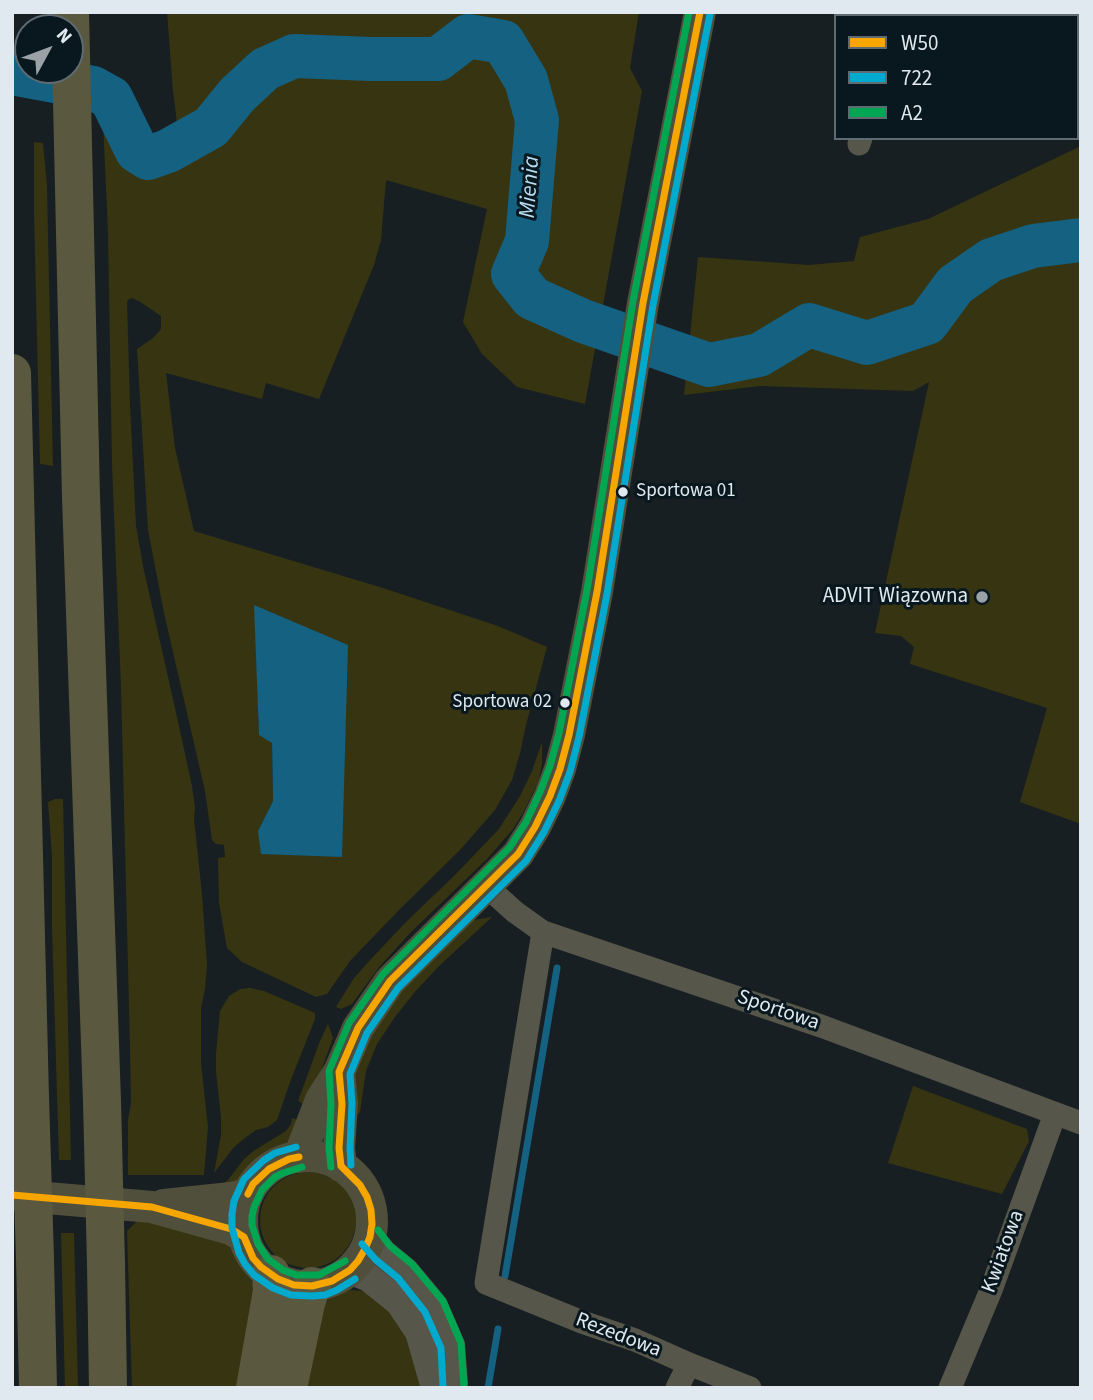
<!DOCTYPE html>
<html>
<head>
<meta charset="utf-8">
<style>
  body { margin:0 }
  #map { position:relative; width:1093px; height:1400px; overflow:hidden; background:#171f22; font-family:"Source Sans 3",sans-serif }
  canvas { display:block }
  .frame { position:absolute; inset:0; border:14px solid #e0e9ef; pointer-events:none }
  .legend { position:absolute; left:834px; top:14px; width:245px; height:126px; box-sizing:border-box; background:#09171e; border:2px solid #5f6b72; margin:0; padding:9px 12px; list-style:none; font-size:21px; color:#e0e9ef }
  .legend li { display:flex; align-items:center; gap:14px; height:35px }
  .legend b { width:35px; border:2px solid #5f6b72 }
  .north { position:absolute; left:14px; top:14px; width:70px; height:70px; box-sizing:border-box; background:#09171e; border:2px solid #5f6b72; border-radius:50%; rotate:49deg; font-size:19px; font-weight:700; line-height:28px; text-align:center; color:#e0e9ef }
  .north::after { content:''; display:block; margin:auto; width:24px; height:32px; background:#9aa2a7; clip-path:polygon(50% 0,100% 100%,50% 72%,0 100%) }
</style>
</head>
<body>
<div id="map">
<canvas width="1093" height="1400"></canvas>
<div class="frame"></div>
<ul class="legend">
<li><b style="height:9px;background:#f7a600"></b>W50</li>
<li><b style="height:9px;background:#00a9ce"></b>722</li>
<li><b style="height:9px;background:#00a651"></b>A2</li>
</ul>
<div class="north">N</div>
</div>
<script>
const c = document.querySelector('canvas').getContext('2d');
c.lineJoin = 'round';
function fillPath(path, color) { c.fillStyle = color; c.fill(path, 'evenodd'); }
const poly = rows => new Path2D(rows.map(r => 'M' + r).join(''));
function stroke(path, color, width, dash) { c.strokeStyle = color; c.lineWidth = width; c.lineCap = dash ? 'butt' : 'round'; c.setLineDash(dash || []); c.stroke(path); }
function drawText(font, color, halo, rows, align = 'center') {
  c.font = font + ' "Source Sans 3",sans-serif'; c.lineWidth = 6; c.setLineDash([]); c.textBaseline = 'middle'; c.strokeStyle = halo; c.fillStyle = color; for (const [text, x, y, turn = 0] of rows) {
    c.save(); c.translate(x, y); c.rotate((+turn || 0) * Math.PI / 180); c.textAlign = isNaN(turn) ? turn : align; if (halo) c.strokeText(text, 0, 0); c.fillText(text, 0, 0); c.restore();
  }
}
const green = poly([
  [167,12,639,12,630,68,642,91,585,404,517,387,482,354,463,322,487,209,386,180,381,240,374,265,319,399,266,383,262,399,166,373,175,448,194,531,383,588,498,626,547,647,526,725,520,753,512,780,495,810,460,850,398,911,350,961,327,994,316,997,242,962,227,948,219,903,218,858,225,857,224,845,216,844,212,840,205,791,164,613,148,530,137,349,153,338,161,329,161,316,139,301,131,298,127,301,130,405,136,526,143,566,177,717,192,786,195,808,194,819,202,894,207,965,205,989,201,1008,201,1063,208,1127,204,1175,128,1175,128,1120,131,1103,130,1047,121,687,112,465,108,232,103,121,118,137,126,148,138,171,148,177,163,170,181,155,173,91],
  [255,605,342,857,258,831,273,801,272,742,259,734],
  [34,142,43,143,47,186,53,466,40,464,34,213],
  [1081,146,1081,824,1020,802,1047,708,910,664,914,647,901,636,875,633,929,382,913,391,760,386,684,395,698,257,809,265,854,261,860,237,928,219],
  [542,742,542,764,538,783,523,813,513,829,487,859,411,932,380,966,352,1004,341,1009,336,1007,354,978,372,958,406,922,455,875,499,829,520,796,532,771],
  [55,799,63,799,71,1160,59,1160,52,928,52,856,48,802],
  [492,917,439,966,414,993,395,1017,377,1044,366,1071,360,1112,357,1116,349,1105,356,1070,369,1038,410,979,473,920],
  [250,988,264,991,315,1013,315,1019,290,1082,277,1120,268,1127,256,1130,245,1138,234,1147,214,1173,221,1135,221,1117,216,1072,216,1054,220,1011,229,996,240,989],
  [328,1024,333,1038,308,1107,298,1101,320,1041],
  [913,1086,1027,1129,1029,1141,1002,1194,888,1163],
  [292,1118,304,1122,289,1145,268,1154,257,1162,239,1180,218,1188,228,1180,244,1159,255,1150,286,1131,291,1124],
  '260 1220a48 48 0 1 1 96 0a48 48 0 1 1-96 0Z',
  [140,1218,222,1239,233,1251,244,1266,254,1285,240,1388,132,1388,127,1231],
  [61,1233,74,1233,78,1388,65,1388],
  [347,1290,367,1291,405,1325,422,1388,300,1388,311,1327,330,1297]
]);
const water = poly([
  [254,605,348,645,342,857,261,854,258,831,273,801,272,743,259,735]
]);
const stream = poly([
  [505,1276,557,968],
  [488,1388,498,1329]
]);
const river = poly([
  [12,73,93,88,111,98,137,151,148,158,168,151,211,127,237,95,265,69,294,56,371,59,438,59,468,36,503,42,526,80,537,120,527,241,513,274,532,298,583,321,709,365,759,355,809,325,867,343,927,323,955,285,991,260,1033,246,1081,240]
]);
const minor = poly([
  [905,16,905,12],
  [1042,16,1050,12],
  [859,144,861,138],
  [485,885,515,912,543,932,821,1026,1081,1123],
  [543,932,486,1283,582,1322,635,1340,689,1364,750,1388],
  [677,1388,689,1364],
  [950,1388,991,1290,1055,1114]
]);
const tertiary = poly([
  [370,1237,383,1253,405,1271,434,1306,451,1345,454,1383,453,1388],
  [350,1270,369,1278,399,1302,419,1332,435,1388]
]);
const secondary = poly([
  [339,1072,342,1104,339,1148,341,1166],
  '242 1221a65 65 0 1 1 130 0a65 65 0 1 1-130 0Z',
  [299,1157,321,1100,339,1072,358,1028,390,981,518,854,535,827,550,796,560,769,569,735,597,592,643,303,700,12],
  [12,1195,152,1207,231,1229,244,1237],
  [164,1205,231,1198,248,1194]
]);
const motorway = poly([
  [70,12,81,497,102,1101],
  [12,373,30,1098],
  [35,1258,38,1388],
  [106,1264,108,1388],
  [255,1388,272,1291,271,1274],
  [288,1388,306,1303,312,1286]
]);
const motorwayBridge = poly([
  [30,1098,35,1258],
  [102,1101,106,1264]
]);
const bus1 = poly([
  [248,1194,253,1184,269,1169,289,1159,299,1157],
  [12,1195,152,1207,231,1229,244,1237,253,1258,261,1267,278,1279,294,1285,312,1286,332,1281,350,1270,358,1261,365,1249,370,1237,372,1224,371,1210,367,1197,360,1185,341,1166,339,1148,342,1104,339,1072,358,1028,390,981,518,854,535,827,550,796,560,769,569,735,597,592,643,303,700,12]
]);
const bus2 = poly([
  [296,1147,275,1153,264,1160,244,1179,234,1201,232,1214,232,1228,239,1253,245,1264,254,1275,273,1288,291,1295,312,1296,325,1295,337,1290,355,1279],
  [351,1165,350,1148,352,1104,350,1074,367,1033,398,988,526,861,544,832,559,801,570,772,579,737,607,594,653,305,710,14],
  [362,1244,376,1260,398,1278,425,1312,441,1348,443,1386]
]);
const bus3 = poly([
  [302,1167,283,1173,275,1177,262,1190,254,1207,252,1216,252,1225,258,1244,268,1259,283,1270,296,1275,319,1275,345,1261],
  [331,1167,329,1148,331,1104,329,1071,349,1023,383,974,510,847,526,822,540,792,550,766,559,733,587,590,633,301,689,12],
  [378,1230,390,1246,412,1264,443,1301,461,1343,464,1388]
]);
const markers = [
  [623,492,6,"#e0e9ef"],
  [982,597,7,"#9aa2a7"],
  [565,703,6,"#e0e9ef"]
];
const busNames = [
  ["Sportowa 01",636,492],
  ["Sportowa 02",552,703,"right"]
];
const poiNames = [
  ["ADVIT Wiązowna",968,597]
];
const streetNames = [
  ["Sportowa",778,1011,19],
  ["Kwiatowa",1004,1252,-70],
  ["Rezedowa",618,1336,21]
];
const waterNames = [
  ["Mienia",531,187,-86]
];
fillPath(green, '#373511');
fillPath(water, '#146182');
stroke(stream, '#146182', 7);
stroke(river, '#146182', 44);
stroke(minor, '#56564a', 23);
stroke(tertiary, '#56564a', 28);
stroke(secondary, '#504f3c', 32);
stroke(motorway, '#5a593f', 38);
stroke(motorwayBridge, '#5a593f', 38);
stroke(bus1, '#f7a600', 7);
stroke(bus2, '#00a9ce', 7);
stroke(bus3, '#00a651', 7);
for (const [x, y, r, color] of markers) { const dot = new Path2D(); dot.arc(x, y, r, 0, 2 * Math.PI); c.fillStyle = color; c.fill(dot); stroke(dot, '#09171e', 2.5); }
drawText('19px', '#e0e9ef', '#09171e', busNames, 'left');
drawText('21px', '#e0e9ef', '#09171e', poiNames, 'right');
drawText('21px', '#e0e9ef', '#09171e', streetNames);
drawText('italic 23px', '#b8def3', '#09171e', waterNames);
</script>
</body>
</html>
